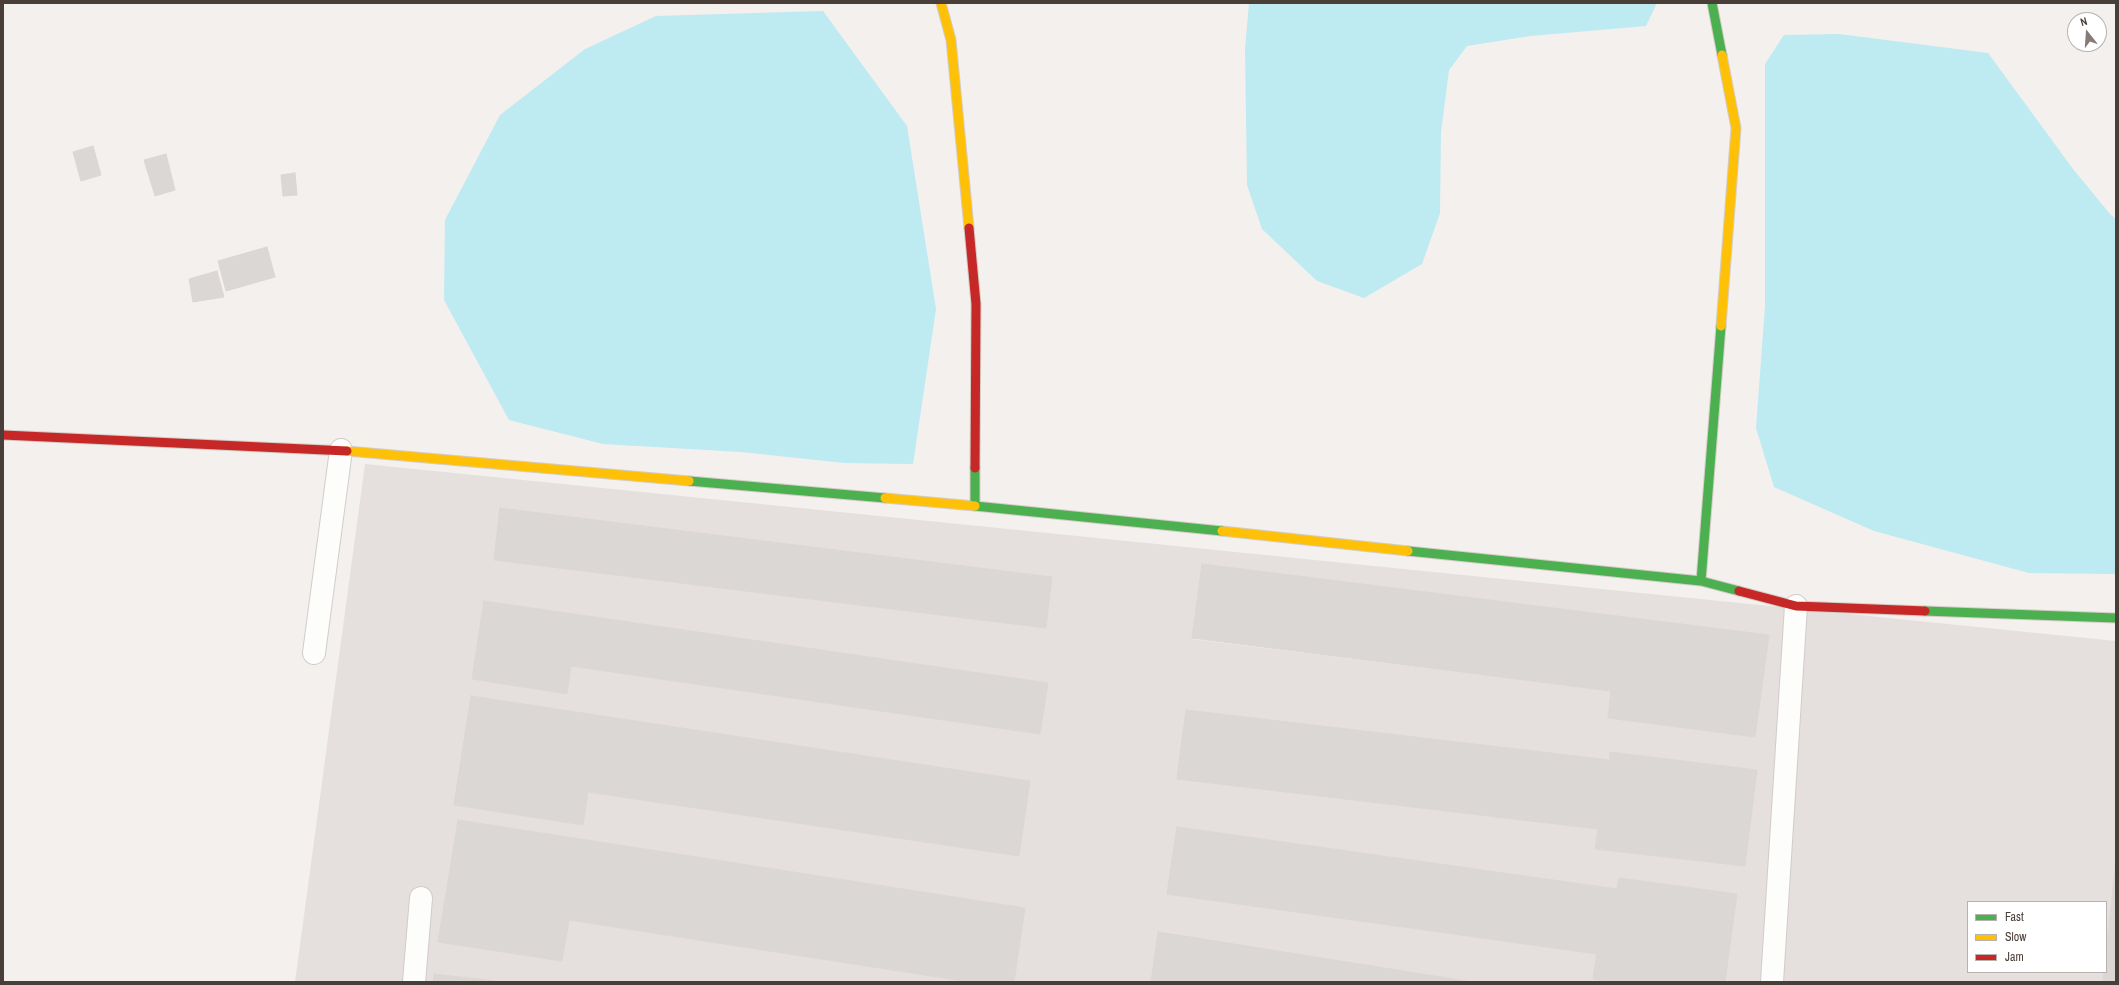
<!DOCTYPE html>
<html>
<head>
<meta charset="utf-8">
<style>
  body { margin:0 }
  #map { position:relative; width:2119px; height:985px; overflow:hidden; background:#f3f0ee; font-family:"Archivo Narrow",sans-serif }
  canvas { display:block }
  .frame { position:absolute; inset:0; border:4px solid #4a3e38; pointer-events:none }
  .legend { position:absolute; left:1967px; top:901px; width:140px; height:72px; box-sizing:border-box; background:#fff; border:1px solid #b7b2af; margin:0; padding:5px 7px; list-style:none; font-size:12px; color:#4a3e38 }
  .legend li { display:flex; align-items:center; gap:8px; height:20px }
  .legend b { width:20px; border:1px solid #b7b2af }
  .north { position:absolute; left:2067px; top:12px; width:40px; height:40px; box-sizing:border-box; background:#fff; border:1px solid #b7b2af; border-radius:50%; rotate:343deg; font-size:11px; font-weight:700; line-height:16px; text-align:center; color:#4a3e38 }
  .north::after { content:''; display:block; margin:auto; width:14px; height:18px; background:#857c78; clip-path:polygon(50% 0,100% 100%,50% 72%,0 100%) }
</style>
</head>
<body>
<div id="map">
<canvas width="2119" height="985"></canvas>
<div class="frame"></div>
<ul class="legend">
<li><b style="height:5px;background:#4caf50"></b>Fast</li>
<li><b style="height:5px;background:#ffc107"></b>Slow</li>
<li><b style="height:5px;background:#c62828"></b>Jam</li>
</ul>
<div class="north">N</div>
</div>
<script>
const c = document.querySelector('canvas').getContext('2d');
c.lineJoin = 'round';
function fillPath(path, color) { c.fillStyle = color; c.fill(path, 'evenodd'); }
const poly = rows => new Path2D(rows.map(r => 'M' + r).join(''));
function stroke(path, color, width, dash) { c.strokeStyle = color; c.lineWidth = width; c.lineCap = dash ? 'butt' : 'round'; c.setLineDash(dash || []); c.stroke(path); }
const industrial = poly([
  [365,464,2116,641,2116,860,2106,954,2106,902,1968,902,1968,972,2104,972,2103,982,1725,982,1737,894,1619,878,1617,889,1177,827,1168,894,1597,954,1613,982,1472,982,1158,933,1151,982,1014,982,1025,908,458,820,438,942,562,961,569,920,970,982,504,982,435,974,433,982,295,982],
  [501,508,1052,577,1046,628,494,560],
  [1202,564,1769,635,1755,737,1608,718,1611,691,1192,639],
  [484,601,1048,683,1040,734,571,666,567,694,472,679],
  [471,696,1030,781,1019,856,588,792,583,825,455,805],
  [1186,710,1610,760,1610,752,1757,770,1745,866,1595,849,1598,829,1178,779]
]);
const water = poly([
  [1249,3,1657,3,1646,26,1530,36,1467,46,1449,70,1441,132,1440,213,1422,264,1364,298,1317,281,1262,229,1247,185,1245,49],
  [823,11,907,126,936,309,913,464,844,463,741,452,603,444,509,420,444,300,445,220,500,115,585,49,656,16],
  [1839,34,1988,53,2073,169,2110,214,2116,219,2116,574,2029,573,1874,531,1774,487,1756,428,1765,306,1765,64,1784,35]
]);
const building = poly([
  [93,146,101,175,81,181,73,152,93,146],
  [166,154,175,190,155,196,144,160,166,154],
  [295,173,297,195,283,196,281,175,295,173],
  [267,247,275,277,226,291,218,261,267,247],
  [217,271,224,297,193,302,189,279,217,271],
  [500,508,1052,577,1046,628,494,560,500,508],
  [1202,564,1769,635,1755,737,1608,718,1611,691,1192,638,1202,564],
  [484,601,1048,683,1040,734,571,666,567,694,472,679,484,601],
  [471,696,1030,781,1019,856,588,792,583,825,454,805,471,696],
  [1186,710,1610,760,1610,752,1757,770,1745,866,1595,849,1598,829,1177,779,1186,710],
  [458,820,1025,908,1014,982,970,982,569,920,562,961,438,942,458,820],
  [1177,827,1617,889,1619,878,1737,894,1725,982,1613,982,1593,979,1597,954,1167,894,1177,827],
  [2116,860,2116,982,2103,982,2104,972,2106,972,2106,954,2116,860],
  [1158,932,1472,982,1151,982,1158,932],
  [434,974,504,982,433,982,434,974]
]);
const street = poly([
  [314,653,341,450],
  [414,982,421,898],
  [1772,982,1796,606]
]);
const fast = poly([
  [1712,3,1722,55],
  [975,468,975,506,1222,531],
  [689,481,885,498],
  [1408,551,1701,581,1739,591],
  [1701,581,1721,326],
  [1925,611,2116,618]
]);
const slow = poly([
  [941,3,951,40,969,228],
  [1721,326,1736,128,1722,55],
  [347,451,689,481],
  [885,498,975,506],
  [1222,531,1408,551]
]);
const jam = poly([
  [969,228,976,304,975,468],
  [3,435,347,451],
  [1739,591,1796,606,1925,611]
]);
fillPath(industrial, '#e5e0dd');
fillPath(water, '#beeaf1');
fillPath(building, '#dbd7d4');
stroke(building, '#dcd6d3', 1);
stroke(street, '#d0ccca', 24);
stroke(fast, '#d4ccc6', 11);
stroke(slow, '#d4ccc6', 11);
stroke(jam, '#d4ccc6', 11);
stroke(street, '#fdfdfc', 22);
stroke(fast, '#4caf50', 9);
stroke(slow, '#ffc107', 9);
stroke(jam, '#c62828', 9);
</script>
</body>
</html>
